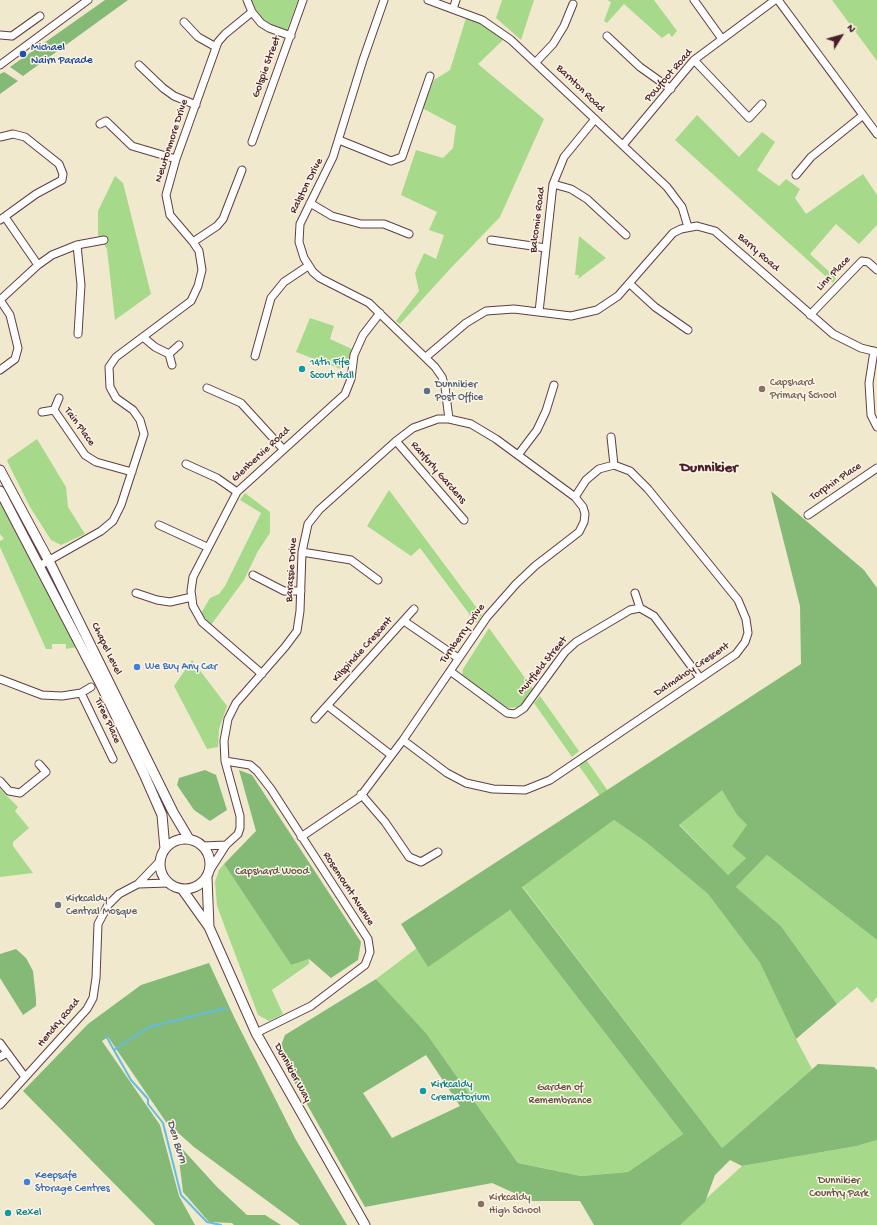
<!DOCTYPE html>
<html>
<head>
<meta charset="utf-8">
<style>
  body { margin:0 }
  #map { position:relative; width:877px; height:1225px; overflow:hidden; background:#f0e9ce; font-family:"Gochi Hand",sans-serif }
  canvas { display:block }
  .north { position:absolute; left:821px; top:16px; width:40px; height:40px; -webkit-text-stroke:3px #fcf5e5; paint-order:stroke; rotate:53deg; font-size:11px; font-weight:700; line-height:16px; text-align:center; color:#4a1f2b }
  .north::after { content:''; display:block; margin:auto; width:14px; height:18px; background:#4a1f2b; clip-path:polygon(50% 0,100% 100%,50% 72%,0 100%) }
</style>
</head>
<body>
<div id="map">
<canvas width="877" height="1225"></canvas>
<div class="north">N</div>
</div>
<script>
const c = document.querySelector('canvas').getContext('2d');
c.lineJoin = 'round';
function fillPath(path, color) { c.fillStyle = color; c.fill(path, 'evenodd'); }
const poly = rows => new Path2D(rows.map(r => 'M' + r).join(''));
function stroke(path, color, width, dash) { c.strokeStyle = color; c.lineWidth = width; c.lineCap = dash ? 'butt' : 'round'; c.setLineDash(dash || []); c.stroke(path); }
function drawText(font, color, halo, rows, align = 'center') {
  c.font = font + ' "Gochi Hand",sans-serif'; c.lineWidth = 3; c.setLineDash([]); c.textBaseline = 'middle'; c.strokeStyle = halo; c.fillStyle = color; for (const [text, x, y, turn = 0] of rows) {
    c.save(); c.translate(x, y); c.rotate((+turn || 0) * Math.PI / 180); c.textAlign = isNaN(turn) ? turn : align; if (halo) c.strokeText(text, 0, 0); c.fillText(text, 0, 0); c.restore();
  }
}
const green = poly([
  [251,0,298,0,287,30,274,26,260,17],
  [502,0,534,0,521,40,496,18],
  [607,0,654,0,677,31,672,37,669,33,662,38,624,4,607,23,604,21,611,2],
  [832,0,877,0,877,61],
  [466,18,486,26,504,39,478,64,544,119,500,217,449,270,400,324,396,321,419,291,415,273,424,253,436,259,444,235,429,230,437,212,401,195,416,150,443,158,453,148,456,126,422,108,434,80,450,70],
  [697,115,739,157,762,132,775,142,757,170,779,186,786,179,800,189,795,198,806,214,863,174,877,195,877,225,859,244,836,224,810,254,836,278,833,283,675,140],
  [115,176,123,183,151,294,115,320,107,249,98,235,98,211],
  [579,236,606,258,578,279,579,275,575,275],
  [310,318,334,326,330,339,352,349,348,363,341,369,296,352],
  [37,439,66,487,68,507,85,534,61,545,51,540,30,507,8,463,7,460],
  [389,490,482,615,476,623,420,548,411,556,367,526],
  [245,493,270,512,270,533,258,551,244,580,211,625,201,613,210,598,219,594,225,586,261,513,240,500],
  [0,497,36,571,77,647,66,649,66,644,52,644,52,649,46,649,0,547,0,541,4,539,0,534],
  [489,628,533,689,521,707,506,708,462,676,463,669],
  [192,660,227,706,219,729,218,747,207,749,174,686],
  [540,696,579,751,572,757,534,703],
  [585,758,608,791,600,796,577,763],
  [0,789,18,807,15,811,29,828,13,842,13,846,33,873,0,877],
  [722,789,737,815,747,825,747,857,728,875,679,824],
  [614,820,647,843,708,894,760,963,796,1039,812,1069,722,1148,522,886],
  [767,855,877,940,877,997,872,1003,857,987,837,1004,781,926,736,887],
  [224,864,291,965,309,959,309,964,272,990,283,1014,269,1021,258,1015,217,906,215,882,219,870],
  [510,910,683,1134,628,1172,581,1176,518,1163,426,1033,376,979,417,948,428,966],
  [877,1140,877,1225,677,1225,742,1166,857,1146]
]);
const forest = poly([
  [105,0,128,0,23,76,10,67],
  [4,72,18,81,0,94,0,74],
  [771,491,864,570,877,588,877,940,767,855,736,887,781,926,837,1004,796,1039,760,963,708,894,647,843,614,820,522,887,722,1148,818,1064,874,1067,877,1070,877,1140,857,1146,742,1166,730,1160,715,1175,705,1202,680,1225,594,1225,580,1201,532,1201,492,1183,365,1207,278,1053,285,1035,376,979,426,1033,518,1163,581,1176,628,1172,683,1134,510,910,428,967,401,924,801,664,800,606],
  [722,790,737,815,747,825,732,846,746,858,728,875,679,825],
  [426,1055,460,1106,392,1138,363,1093],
  [205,770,216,775,227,810,210,821,194,810,177,785,179,778],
  [239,770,252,775,361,942,358,960,331,978,309,959,291,965,224,864,256,831],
  [16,949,26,958,33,971,36,998,36,1006,23,1015,0,978,0,954],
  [209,963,235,1019,296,1140,347,1225,300,1225,194,1147,166,1122,108,1037,102,1041,160,1125,179,1196,195,1225,155,1225,23,1091,88,1024,141,985],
  [177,1143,217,1187,247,1215,265,1215,281,1225,234,1225,232,1223,209,1222,183,1192]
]);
const stream = poly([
  [106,1036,131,1080,148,1099,148,1104,163,1123,181,1195,207,1222,221,1225],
  [114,1050,149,1027,226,1008]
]);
const minor = poly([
  [247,0,252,12,261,23,269,28,291,36],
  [384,0,363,60,333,157,300,224,299,242,304,258,313,272,320,278,369,303,435,367,442,377,445,387,449,419],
  [428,0,482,20,511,40,667,187,682,207,688,227],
  [694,0,722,39],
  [778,0,877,134],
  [453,9,456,0],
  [184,22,198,37,216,47],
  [0,35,12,36,40,16],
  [607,36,640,67,671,89],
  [694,60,749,118,762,104],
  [536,62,553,44,564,26,573,4],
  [0,65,88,0],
  [139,65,163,88,174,96,196,105],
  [100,124,106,121,132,146,176,159],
  [0,137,13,134,25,137,59,164,63,174,62,180,36,194,0,220],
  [339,140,391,161,402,157,430,76],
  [252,142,303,0],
  [623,145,694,60,775,0],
  [796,175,811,157,862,116],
  [553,184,571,189,587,199,626,235],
  [310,203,332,216,361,224,384,224,409,234],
  [5,217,38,265],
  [491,240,546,248],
  [193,242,217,226,223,219,242,170],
  [77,245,81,285,78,334],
  [630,284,655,307,688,330],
  [0,300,38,265,52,255,77,245,104,240],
  [0,300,10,315,18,348,15,359,0,370],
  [539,312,553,184,564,157,595,119],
  [810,315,862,261,868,262,877,270],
  [143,337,155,347,169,354],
  [874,351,869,383,871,415,877,427],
  [255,356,271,298,284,282,308,266],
  [426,357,466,323,486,311,514,309,571,316,597,310,618,296,673,233,681,229,697,226,715,231,833,334,861,348,877,352],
  [172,365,169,354,179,345],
  [207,388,241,403,283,449],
  [54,410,85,455,96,462,132,472],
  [42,412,54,410,59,398],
  [611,437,614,465],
  [396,441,464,520],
  [518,455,537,430,546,411,554,385],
  [186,464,217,478,237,492],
  [808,515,877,468],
  [159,525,207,547],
  [302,552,351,560,378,580],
  [39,566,101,531,113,521,121,505,144,434,140,420,133,410,116,398,110,387,109,367,116,357,191,301,198,286,202,270,199,251,193,242,170,215,166,195,176,159,218,42,225,34,252,12],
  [253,575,284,591,301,591],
  [136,593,157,600,170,602,192,597],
  [635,593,640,608],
  [404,621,458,658],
  [450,671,507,713,515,714,524,708,565,652,576,642,630,610,640,608,654,616,700,678],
  [262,674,202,622,193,606,191,591,193,577,237,492,345,394,351,379,354,355,363,335,380,313],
  [0,679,42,695,62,696,81,693,91,687],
  [81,693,113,759],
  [328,706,391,755],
  [315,719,414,609],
  [403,740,447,773,466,783,493,789,525,790,550,780,736,654,745,642,748,633,746,619,738,600,648,489,630,471,614,465,599,469,586,480,575,497],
  [225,761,250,765,257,771,271,789,368,939,370,952,365,965,311,1006,256,1033],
  [0,781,9,791,20,793,46,772,39,764],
  [361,794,385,822,409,857,421,862,438,852],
  [203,846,226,845],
  [210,870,226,845,238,834,240,828,240,816,225,761,224,741,228,719,236,703,285,647,297,631,300,611,302,552,308,524,319,510,396,441,413,428,438,419,449,419,471,424,496,439,575,497,583,507,585,514,584,522,579,532,535,566,516,584,487,617,403,740,360,797,301,837],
  [138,884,168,883],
  [0,1043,25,1077],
  [0,1057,7,1053],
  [0,1105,87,1009,93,998,96,978,98,924,108,905,119,894,138,884,160,861]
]);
const major = poly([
  [0,470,49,561,173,812,189,839],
  [0,491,100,683,144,774,162,815,165,849],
  '160 864a25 25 0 1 1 50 0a25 25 0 1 1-50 0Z',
  [207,878,209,927],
  [182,889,209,927,256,1033,365,1225]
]);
const markers = [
  [23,54,4,"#1a4fb4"],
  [302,369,4,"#0f9aa8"],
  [762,389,4,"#8d6e63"],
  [427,391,4,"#5c6f8a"],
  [137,667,4,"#3f7fe0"],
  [58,905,4,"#6b7280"],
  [423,1091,4,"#0f9aa8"],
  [27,1182,4,"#3f7fe0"],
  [481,1204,4,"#8d6e63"],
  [8,1213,4,"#0f9aa8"]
];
const transitNames = [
  ["Michael",31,48],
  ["Nairn Parade",31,61]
];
const streetNames = [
  ["Golspie Street",267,67,-70],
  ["Powfoot Road",669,76,-49],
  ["Barnton Road",580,89,44],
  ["Newtonmore Drive",172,141,-72],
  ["Ralston Drive",307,186,-63],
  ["Balcomie Road",538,220,-83],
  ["Barry Road",758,253,41],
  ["Linn Place",834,274,-46],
  ["Tain Place",79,427,54],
  ["Glenbervie Road",261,455,-43],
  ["Ranfurly Gardens",438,473,49],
  ["Torphin Place",836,482,-34],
  ["Barassie Drive",292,570,-86],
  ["Turnberry Drive",463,634,-55],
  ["Chapel Level",106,649,64],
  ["Kilspindie Crescent",363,650,-48],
  ["Muirfield Street",543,666,-51],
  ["Dalmahoy Crescent",692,670,-34],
  ["Tiree Place",107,721,65],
  ["Rosemount Avenue",348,889,57],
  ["Hendry Road",59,1023,-50],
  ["Dunnikier Way",292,1073,61]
];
const cultureNames = [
  ["14th Fife",310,363],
  ["Scout Hall",310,376],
  ["Kirkcaldy",431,1085],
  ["Crematorium",431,1098],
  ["Rexel",16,1213]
];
const educationNames = [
  ["Capshard",770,383],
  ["Primary School",770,396],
  ["Kirkcaldy",489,1198],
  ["High School",489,1211]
];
const serviceNames = [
  ["Dunnikier",435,385],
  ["Post Office",435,398]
];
const shopNames = [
  ["We Buy Any Car",145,667],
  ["Keepsafe",35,1176],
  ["Storage Centres",35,1189]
];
const parkNames = [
  ["Capshard Wood",272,872],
  ["Garden of",560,1088],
  ["Remembrance",560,1101],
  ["Dunnikier",839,1181],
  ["Country Park",839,1194]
];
const worshipNames = [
  ["Kirkcaldy",66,899],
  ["Central Mosque",66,912]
];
const waterNames = [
  ["Den Burn",176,1142,73]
];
const districtNames = [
  ["Dunnikier",709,469]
];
fillPath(green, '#a6da8a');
fillPath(forest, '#84ba76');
stroke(stream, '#63bce1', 2);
stroke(minor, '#633d43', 9);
stroke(major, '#633d43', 11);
stroke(minor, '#fff', 7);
stroke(major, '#fff', 9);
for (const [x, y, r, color] of markers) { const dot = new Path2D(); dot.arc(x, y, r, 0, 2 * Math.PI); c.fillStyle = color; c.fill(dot); stroke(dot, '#fcf5e5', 1.5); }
drawText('11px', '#164399', '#fcf5e5', transitNames, 'left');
drawText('11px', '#4a1f2b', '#fcf5e5', streetNames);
drawText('11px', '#0d838f', '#fcf5e5', cultureNames, 'left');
drawText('11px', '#785e54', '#fcf5e5', educationNames, 'left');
drawText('11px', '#4e5e75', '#fcf5e5', serviceNames, 'left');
drawText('11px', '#366cbe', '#fcf5e5', shopNames, 'left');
drawText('11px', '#614e43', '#fcf5e5', parkNames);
drawText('11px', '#5b616d', '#fcf5e5', worshipNames, 'left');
drawText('italic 12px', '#53566b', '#fcf5e5', waterNames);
drawText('bold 15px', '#4a1f2b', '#fcf5e5', districtNames);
</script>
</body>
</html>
